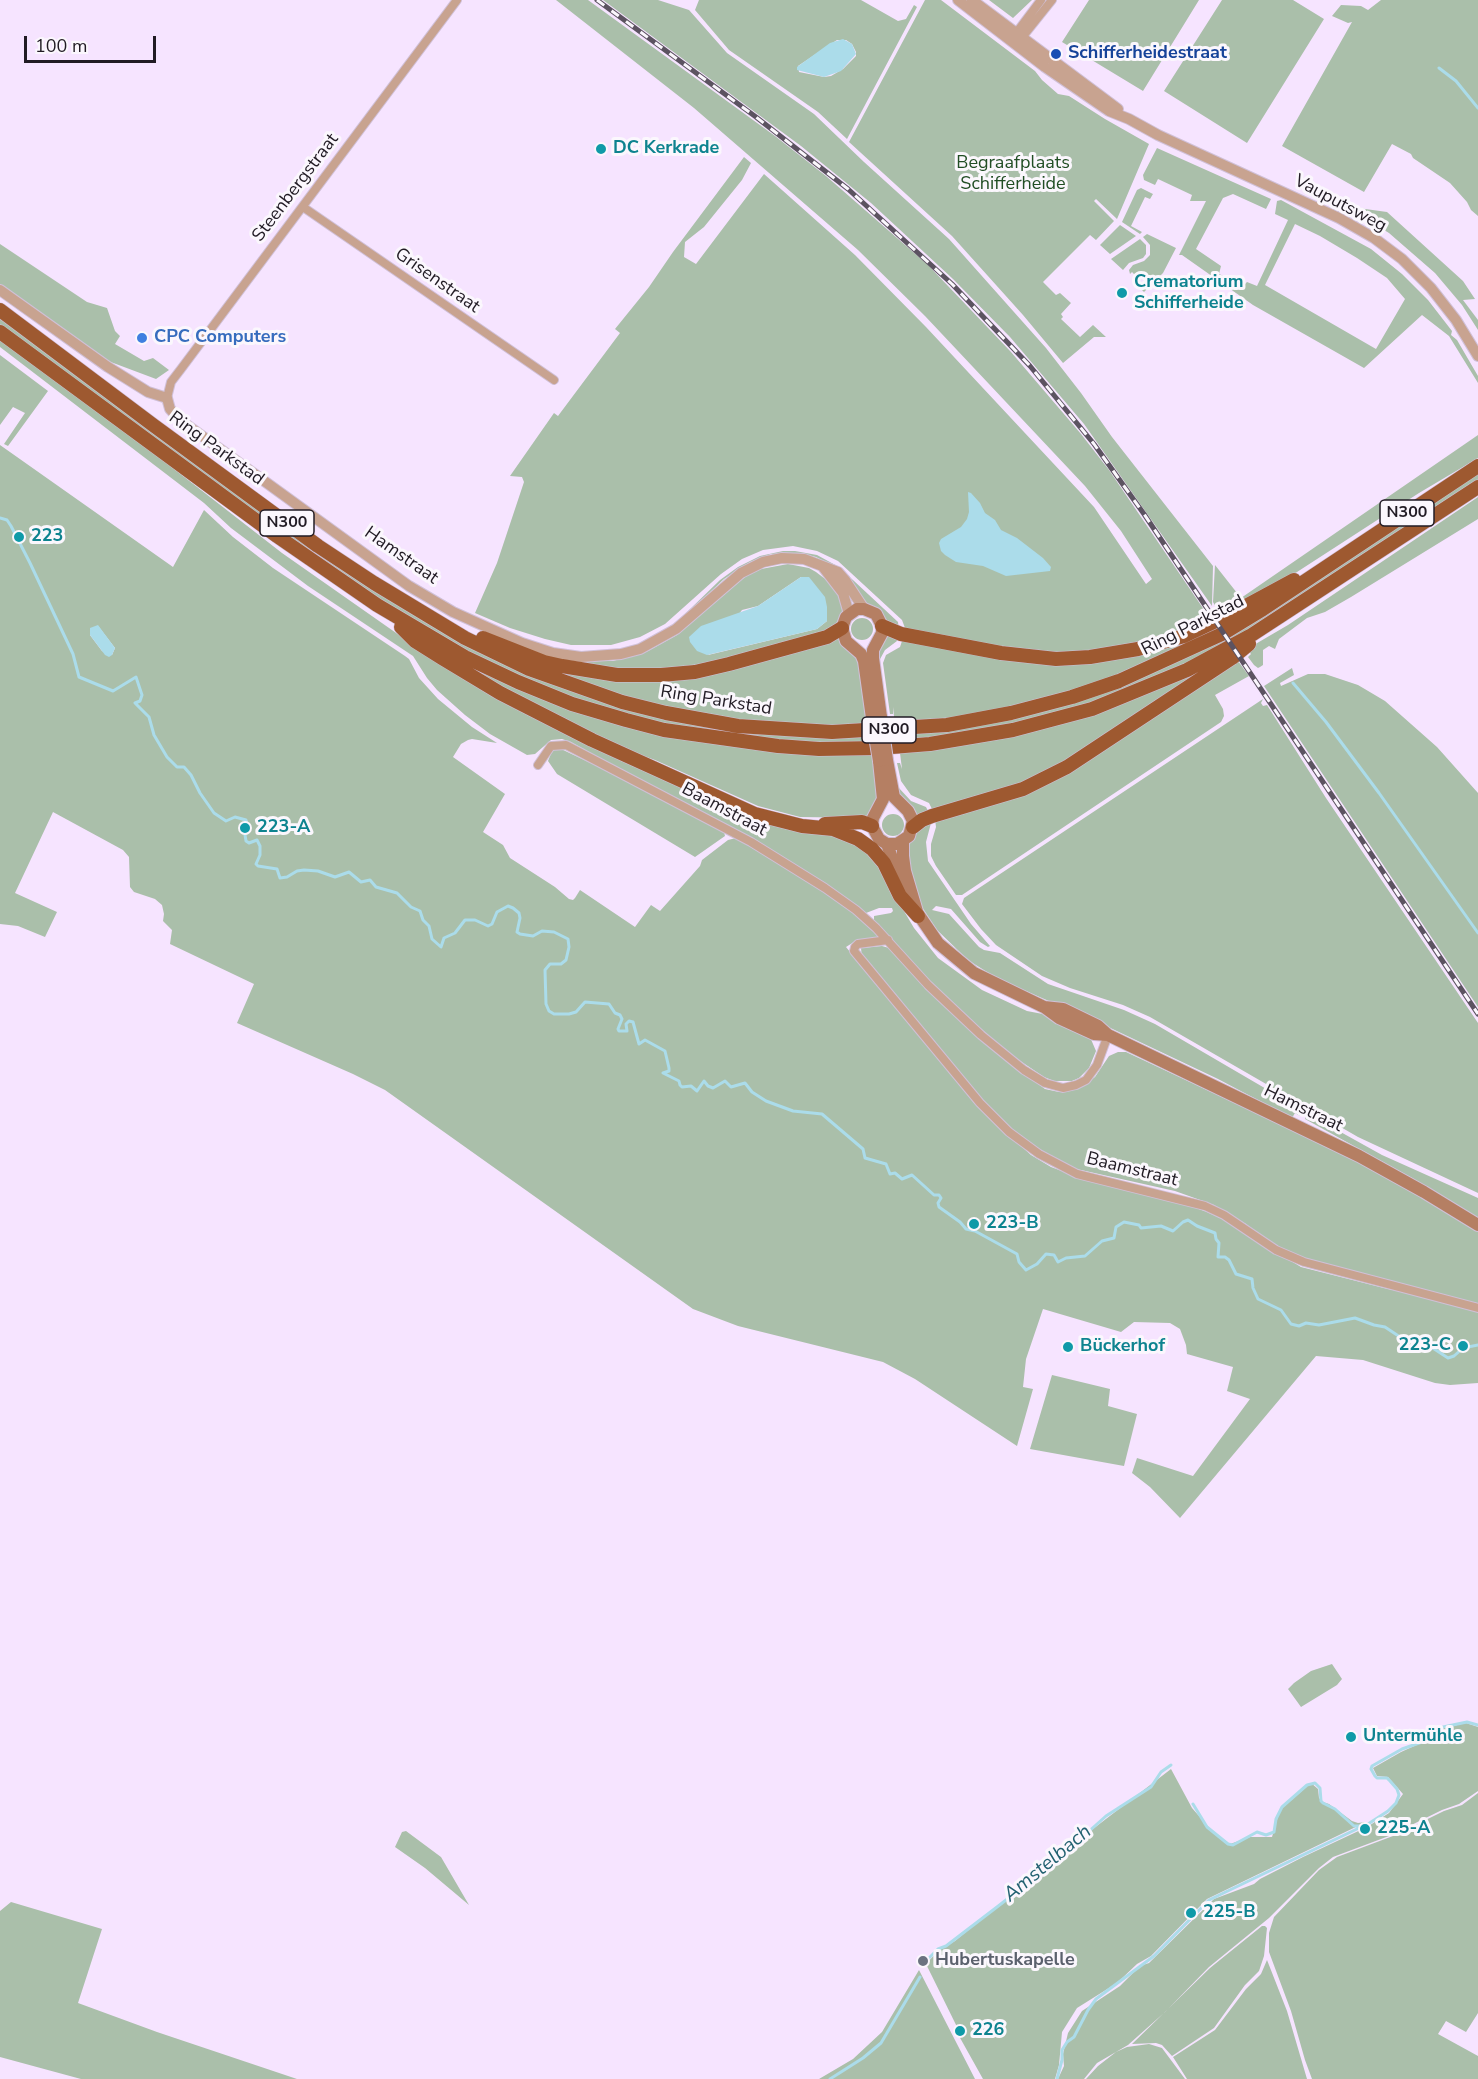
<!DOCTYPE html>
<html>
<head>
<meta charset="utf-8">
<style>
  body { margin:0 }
  #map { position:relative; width:1478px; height:2079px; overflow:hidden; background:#f6e4ff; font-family:"Nunito Sans",sans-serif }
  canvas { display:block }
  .scale { position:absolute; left:24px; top:36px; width:132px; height:27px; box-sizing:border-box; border:3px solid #211b24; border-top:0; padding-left:8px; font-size:18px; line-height:21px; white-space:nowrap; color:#211b24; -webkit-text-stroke:4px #fbf7fd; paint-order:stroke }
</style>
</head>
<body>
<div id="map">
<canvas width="1478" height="2079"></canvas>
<div class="scale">100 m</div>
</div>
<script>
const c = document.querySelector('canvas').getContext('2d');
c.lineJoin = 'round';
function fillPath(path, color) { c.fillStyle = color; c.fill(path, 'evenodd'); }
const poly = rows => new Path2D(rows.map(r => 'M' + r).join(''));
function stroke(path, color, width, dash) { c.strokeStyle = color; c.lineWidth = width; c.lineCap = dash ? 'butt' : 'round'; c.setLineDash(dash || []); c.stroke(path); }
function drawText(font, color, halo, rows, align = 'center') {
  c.font = font + ' "Nunito Sans",sans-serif'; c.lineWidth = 6; c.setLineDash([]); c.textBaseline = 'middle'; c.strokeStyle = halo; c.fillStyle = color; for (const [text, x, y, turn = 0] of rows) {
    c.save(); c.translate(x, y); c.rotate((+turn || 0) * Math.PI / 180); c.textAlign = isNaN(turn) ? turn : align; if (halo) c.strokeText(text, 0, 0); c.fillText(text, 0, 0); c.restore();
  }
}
const green = poly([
  [556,0,588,0,775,136,826,176,928,265,1011,352,1081,434,1109,470,1211,620,1180,635,1072,654,1022,653,905,628,902,620,838,561,817,551,793,546,763,550,742,559,721,574,665,624,640,637,611,645,571,645,545,639,510,628,475,613,497,563,524,482,522,477,510,476,554,413,558,416,620,333,615,329,649,287,673,252,744,157,751,163,742,180,704,227,685,242,684,257,696,264,764,174,855,255,926,327,1094,507,1146,584,1152,579,1121,531,1085,486,925,316,858,250,694,108],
  [603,0,658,0,689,10,727,53,814,114,864,162,949,239,1046,348,1081,393,1112,437,1213,566,1212,606,1084,424,1010,337,953,279,871,203,801,146],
  [699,0,861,0,898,21,906,19,914,5,917,7,847,139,818,112,729,50,695,10],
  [837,40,846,40,852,44,856,52,856,56,843,69,831,76,824,77,799,72,798,66],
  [925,0,941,0,1035,71,1042,80,1058,94,1069,96,1105,119,1149,144,1117,219,1096,199,1094,201,1114,221,1096,240,1090,235,1043,282,1056,295,1060,293,1071,303,1061,314,1063,317,1061,319,1080,337,1093,325,1106,337,1094,337,1063,363,1023,315,952,236,849,142],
  [989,0,1032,0,1013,18],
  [1089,0,1199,0,1143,91,1062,42],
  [1222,0,1293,0,1324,19,1247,143,1164,91],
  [1381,0,1478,0,1478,216,1471,210,1467,202,1450,183,1413,158,1411,154,1392,144,1364,192,1282,146,1352,22,1348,23,1332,16,1341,5,1361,6,1368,10],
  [1157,148,1271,199,1266,209,1233,194,1223,198,1196,249,1221,266,1219,274,1244,285,1247,282,1257,286,1288,220,1275,214,1277,201,1281,200,1371,249,1402,274,1428,300,1452,331,1451,335,1457,340,1478,376,1478,383,1449,336,1422,315,1364,368,1253,305,1182,255,1179,255,1206,201,1190,201,1192,195,1158,179,1155,185,1144,180,1143,175],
  [1295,224,1320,236,1357,258,1387,278,1405,299,1376,349,1265,285],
  [1141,188,1153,194,1150,199,1145,197,1131,226,1142,232,1140,234,1122,222,1137,190],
  [1358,208,1387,212,1463,281,1475,299,1463,300,1478,320,1478,330,1462,305,1435,273,1389,233,1356,213,1355,209],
  [1120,225,1136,236,1110,254,1100,245],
  [1147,234,1176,248,1163,273,1144,292,1142,290,1150,281,1142,274,1138,278,1132,272,1130,274,1129,270,1133,265,1144,261,1150,255,1150,245,1143,237],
  [1140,239,1146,245,1146,254,1143,258,1129,263,1123,270,1111,259],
  [0,244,87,302,107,308,115,331,120,336,115,344,144,361,153,358,169,370,156,379,108,361,76,341,0,284],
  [0,315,400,606,622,707,850,738,897,735,961,728,1132,681,1176,662,1209,646,1478,471,1478,480,1278,614,1195,661,1106,699,1040,719,909,741,827,744,682,730,565,696,467,653,342,576,47,361,0,325],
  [0,339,138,441,282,553,409,642,701,793,829,832,868,850,914,928,938,958,982,990,1027,1011,1048,1015,1090,1037,1096,1051,1089,1068,1079,1078,1072,1081,1054,1081,1044,1077,1007,1052,940,992,874,920,874,916,891,913,893,911,892,908,879,908,866,913,835,890,571,742,562,739,551,740,535,754,527,755,490,734,465,715,437,690,427,678,413,656,308,586,231,528,204,503,0,347],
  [0,355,48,391,8,446,4,444,25,413,13,407,0,425],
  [1478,435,1478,458,1419,493,1297,572,1223,614,1221,609,1218,611,1213,602,1215,565,1241,598],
  [0,445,173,567,204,510,233,537,273,568,405,656,409,659,419,678,438,699,472,727,497,743,472,739,468,740,461,744,453,757,505,794,483,832,503,845,510,858,555,887,569,899,573,900,575,898,580,890,635,927,651,905,660,911,700,866,702,860,728,840,736,838,824,892,856,915,877,934,878,937,857,940,846,947,975,1104,1031,1155,1051,1167,1089,1181,1188,1205,1207,1212,1224,1220,1301,1267,1388,1289,1439,1299,1478,1312,1478,1383,1450,1385,1435,1383,1363,1360,1316,1356,1180,1518,1150,1487,1132,1473,1137,1458,1193,1476,1250,1399,1227,1391,1233,1367,1187,1354,1186,1345,1180,1329,1170,1323,1134,1322,1121,1332,1043,1309,1026,1359,1023,1387,1033,1389,1017,1446,915,1379,883,1362,738,1326,693,1309,385,1090,353,1074,237,1023,254,984,170,944,172,930,163,921,164,914,162,905,155,899,134,892,130,887,129,857,123,850,53,812,15,893,57,912,45,937,18,926,0,924],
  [98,626,115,648,112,655,102,651,90,635],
  [1478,497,1478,519,1351,597,1325,612,1307,618,1279,639,1275,649,1269,646,1263,650,1263,665,1260,667,1258,668,1254,665,1248,657,1251,654,1247,649,1288,625],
  [783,551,795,551,817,555,839,567,898,622,899,631,894,629,868,605,835,567,816,557,799,553,771,554,750,562,724,579,684,617,683,616,720,580,738,567,760,556],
  [788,564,809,568,816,572,837,588,844,610,838,623,832,630,711,665,616,673,572,661,613,661,648,651,677,635,746,576,761,569],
  [801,577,827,621,817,629,708,655,742,610,758,606],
  '851 629a11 11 0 1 1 22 0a11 11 0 1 1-22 0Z',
  [1214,627,1216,631,1117,676,1009,710,895,726,893,707,893,714,890,714,883,663,886,655,900,647,903,638,1058,661],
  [886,634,898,637,897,641,885,650,879,661,876,659],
  [418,636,481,670,702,742,777,751,872,753,880,793,869,818,800,817,758,806,655,760,603,742,550,717],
  [838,637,858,658,868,727,738,721,667,708,595,689,515,654,641,678],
  [1231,653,1037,780,934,813,929,803,911,795,901,781,897,763,900,763,902,769,900,753,1016,734],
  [1238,661,1249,676,1215,695,1223,709,1224,716,1221,722,962,895,956,895,936,866,931,856,931,844,936,827,935,819,1025,791],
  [1292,668,1294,675,1280,683,1281,686,1308,674,1325,674,1358,685,1385,701,1437,747,1478,793,1478,1007,1264,686],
  [1263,699,1261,703,1263,706,1267,705,1326,798,1478,1023,1478,1193,1358,1137,1150,1017,1123,1005,1070,988,1042,976,996,945,981,929,962,904,964,898],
  [559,748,599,767,724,832,725,836,695,857,557,774,548,761,552,751],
  [898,787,911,801,926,807,929,813,916,817,900,799],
  '882 825a11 11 0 1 1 22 0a11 11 0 1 1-22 0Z',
  [931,823,926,842,928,861,971,924,990,946,988,947,980,942,951,909,936,906,932,910,949,914,979,947,984,950,1000,953,1048,984,1124,1010,1155,1024,1304,1111,1300,1116,1295,1113,1292,1118,1218,1079,1102,1024,998,979,968,960,937,930,922,907,912,881,908,847,919,827],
  [882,946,889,948,944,1006,983,1042,1045,1089,1059,1092,1078,1089,1095,1077,1109,1056,1118,1052,1126,1052,1320,1143,1390,1178,1457,1217,1478,1231,1478,1304,1312,1263,1266,1241,1246,1224,1214,1205,1175,1191,1072,1168,1041,1152,999,1120,862,958,861,948],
  [1310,1115,1382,1155,1478,1198,1478,1218,1412,1178,1305,1119,1306,1116],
  [1052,1375,1110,1389,1108,1406,1137,1414,1124,1466,1030,1449],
  [1332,1664,1342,1679,1337,1685,1301,1707,1288,1689,1294,1683,1311,1671],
  [1466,1723,1478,1727,1478,1791,1459,1804,1442,1810,1389,1836,1333,1857,1319,1868,1269,1918,1209,1967,1165,2012,1128,2045,1097,2063,1084,2079,1058,2079,1064,2066,1063,2054,1068,2033,1082,2011,1120,1986,1140,1966,1149,1963,1214,1899,1254,1884,1260,1879,1303,1857,1367,1827,1389,1813,1403,1794,1388,1777,1377,1776,1373,1768,1401,1752,1432,1738,1444,1728],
  [1171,1769,1192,1808,1212,1831,1230,1844,1250,1837,1272,1837,1280,1810,1311,1783,1318,1789,1319,1798,1323,1802,1329,1804,1352,1821,1358,1823,1366,1822,1207,1899,1151,1956,1137,1964,1117,1983,1077,2008,1062,2032,1059,2065,1055,2079,983,2079,959,2036,961,2035,926,1964,938,1951,955,1941,1076,1842],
  [1478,1793,1478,2013,1466,2032,1446,2021,1438,2034,1478,2056,1478,2079,1312,2079,1305,2060,1291,2011,1269,1952,1269,1933,1274,1917,1319,1870,1337,1857,1393,1836,1444,1811,1462,1805],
  [406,1831,441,1857,469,1905,425,1868,395,1847,402,1832],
  [11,1902,102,1929,78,2003,157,2032,297,2079,81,2079,0,2057,0,1911],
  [1262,1926,1265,1926,1267,1928,1264,1956,1259,1971,1245,1985,1214,2028,1172,2056,1162,2045,1156,2043,1132,2044,1210,1968],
  [1267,1960,1287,2011,1307,2079,1187,2079,1173,2057,1215,2030,1246,1989,1261,1974],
  [919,1970,975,2079,819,2079,853,2059,882,2032],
  [1149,2044,1162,2048,1185,2079,1086,2079,1098,2066,1116,2052,1127,2047]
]);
const water = poly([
  [843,39,852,44,856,54,841,71,824,77,797,70,797,67,830,43],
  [968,492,971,493,980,503,985,513,995,520,1001,530,1017,538,1043,558,1051,567,1050,571,1006,576,983,566,956,562,945,555,941,551,939,543,941,539,961,527,967,519,969,512],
  [801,577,809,577,825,597,827,607,827,621,817,629,707,655,697,651,690,642,689,637,701,626,758,606],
  [98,625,115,648,112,655,109,657,105,655,90,635,90,628]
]);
const stream = poly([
  [1439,68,1456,81,1478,108],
  [0,518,7,520,11,526,30,563,73,654,79,677,113,691,136,677,142,695,140,701,135,703,149,717,154,735,167,757,177,767,184,767,191,775,200,793,214,813,226,821,235,817,246,820,248,829,245,835,246,841,249,843,257,840,260,846,260,855,256,864,258,866,277,869,280,878,287,877,297,871,304,870,318,871,335,877,349,872,361,882,370,880,376,887,397,893,411,907,420,911,423,920,429,926,432,939,441,947,444,938,455,933,465,920,475,920,488,926,492,924,497,912,508,906,513,908,519,913,520,918,517,932,520,934,533,936,542,931,554,932,568,939,569,947,566,960,561,964,550,964,545,970,546,1004,549,1011,554,1014,569,1014,576,1012,585,1002,609,1004,615,1013,620,1015,622,1019,618,1029,619,1031,627,1031,626,1024,629,1021,633,1022,639,1044,645,1040,665,1051,669,1068,669,1071,663,1073,679,1081,680,1085,682,1087,691,1086,697,1091,704,1081,708,1086,713,1088,725,1081,731,1087,745,1083,752,1092,766,1101,793,1111,822,1114,863,1149,865,1158,886,1164,890,1174,895,1173,902,1179,912,1175,934,1195,939,1195,941,1198,938,1203,939,1207,960,1222,966,1229,975,1231,1017,1254,1019,1262,1026,1270,1037,1264,1046,1254,1054,1255,1058,1262,1066,1258,1085,1256,1102,1241,1114,1238,1116,1227,1124,1222,1139,1225,1141,1228,1161,1226,1173,1231,1183,1222,1188,1220,1197,1226,1215,1233,1216,1239,1219,1243,1218,1257,1225,1257,1229,1260,1236,1274,1252,1279,1253,1288,1258,1299,1281,1310,1291,1324,1299,1326,1306,1323,1319,1325,1355,1318,1374,1325,1385,1327,1400,1337,1419,1339,1448,1358,1454,1356,1463,1348,1478,1345],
  [1293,683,1326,722,1379,793,1478,933],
  [1193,1804,1207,1827,1228,1844,1233,1845,1257,1832,1266,1835,1274,1832,1276,1819,1282,1807,1307,1785,1315,1783,1320,1788,1321,1801,1323,1803,1335,1809,1354,1826,1365,1826,1388,1811,1396,1803,1399,1795,1397,1789,1390,1781,1387,1778,1377,1778,1375,1776,1371,1769,1372,1766,1402,1749,1422,1742,1443,1727,1467,1722,1478,1725],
  [926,1964,928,1959,938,1949,946,1946,997,1907,1037,1876,1045,1865,1068,1850,1106,1816,1151,1787,1161,1772,1171,1765],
  [830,2079,863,2058,881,2043,920,1977],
  [1057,2079,1062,2060,1062,2050,1067,2042,1074,2037,1088,2010,1096,1999,1154,1956,1209,1900,1359,1828]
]);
const minor = poly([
  [1015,39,1017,32,1041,0],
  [1020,40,1052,0],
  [303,207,554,380],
  [167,398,171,382,181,369,457,0],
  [538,765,551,746,566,745,751,842,825,888,856,910,876,928,928,985,981,1035,1024,1070,1045,1083,1063,1088,1076,1085,1086,1080,1097,1065,1108,1035],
  [888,940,858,944,855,947,854,951,980,1103,1009,1132,1039,1154,1077,1174,1205,1206,1224,1215,1276,1250,1304,1262,1478,1308]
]);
const tertiary = poly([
  [958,0,1045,67,1109,111,1129,119,1158,135,1339,218,1374,238,1402,259,1431,288,1456,320,1478,356],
  [972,0,1118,109],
  [0,290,108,367,148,392,167,398,170,409,180,420,409,586,453,612,522,643,553,653,581,657,621,654,640,649,676,629,741,573,763,562,782,558,804,559,838,572,845,580,864,609],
  [823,567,843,593,849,614]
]);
const secondary = poly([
  [872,718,864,661,861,654,846,641,842,628,846,617,857,609,864,609,876,614,882,626,882,633,873,650,873,658,881,717],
  [879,761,883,799,873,818,872,826,879,839,887,844,897,844,909,836,913,821,908,811,894,797,887,760],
  [903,841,903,856,905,871,918,915],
  [887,844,904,891],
  [914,908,938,943,974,973,1044,1007,1059,1018,1094,1034,1108,1035],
  [1044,1007,1063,1009,1098,1026,1108,1035,1359,1156,1424,1192,1478,1225]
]);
const trunk = poly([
  [0,310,153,425,318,546,374,583,465,638,529,669,622,702,666,713,738,726,832,732,947,725,1011,713,1072,697,1119,681,1222,634,1263,609,1478,466],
  [0,332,277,536,377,605,465,657,518,682,572,704,626,720,664,730,778,746,819,749,879,748,930,744,1013,730,1092,709,1187,670,1250,636,1478,487],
  [882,626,901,634,1001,653,1056,659,1090,657,1138,649,1184,636,1233,613,1294,580],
  [401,627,415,641,442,658,500,693,592,740,755,814,802,826,833,829,858,839,872,849,884,863,900,896,918,916],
  [483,638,544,662,562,666,617,675,661,675,695,672,729,664,827,637,842,628],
  [825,824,862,822,872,826],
  [913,827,922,820,932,816,1023,789,1067,767,1232,658,1249,644]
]);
const rail = poly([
  [597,0,756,117,848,189,952,284,1030,366,1094,444,1144,514,1478,1014]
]);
const secondaryBridge = poly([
  [881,717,887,760],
  [872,718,879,761]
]);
const markers = [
  [1056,54,6,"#1a4fb4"],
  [601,149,6,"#0f9aa8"],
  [1122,293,6,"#0f9aa8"],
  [142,338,6,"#3f7fe0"],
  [19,537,6,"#0f9aa8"],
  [245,828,6,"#0f9aa8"],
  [974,1224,6,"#0f9aa8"],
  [1463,1346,6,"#0f9aa8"],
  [1068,1347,6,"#0f9aa8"],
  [1351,1737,6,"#0f9aa8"],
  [1365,1829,6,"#0f9aa8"],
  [1191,1913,6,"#0f9aa8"],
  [923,1961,6,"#6b7280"],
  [960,2031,6,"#0f9aa8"]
];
const shields = [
  [1407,513,54],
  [287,523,54],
  [889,730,54]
];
const shieldNames = [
  ["N300",1407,513],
  ["N300",287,523],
  ["N300",889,730]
];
const transitNames = [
  ["Schifferheidestraat",1068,54]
];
const cultureNames = [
  ["DC Kerkrade",613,149],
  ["Crematorium",1134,283],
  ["Schifferheide",1134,304],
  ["223",31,537],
  ["223-A",257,828],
  ["223-B",986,1224],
  ["223-C",1451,1346,"right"],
  ["Bückerhof",1080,1347],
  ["Untermühle",1363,1737],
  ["225-A",1377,1829],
  ["225-B",1203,1913],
  ["226",972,2031]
];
const parkNames = [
  ["Begraafplaats",1013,164],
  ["Schifferheide",1013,185]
];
const streetNames = [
  ["Steenbergstraat",296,188,-53],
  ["Vauputsweg",1340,204,28],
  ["Grisenstraat",437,281,35],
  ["Ring Parkstad",216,449,36],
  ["Hamstraat",401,556,35],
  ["Ring Parkstad",1193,626,-27],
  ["Ring Parkstad",716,701,9],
  ["Baamstraat",724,810,28],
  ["Hamstraat",1303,1109,26],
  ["Baamstraat",1132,1170,14]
];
const shopNames = [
  ["CPC Computers",154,338]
];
const worshipNames = [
  ["Hubertuskapelle",935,1961]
];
const waterNames = [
  ["Amstelbach",1048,1864,-40]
];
fillPath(green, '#aabfaa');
fillPath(water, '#abdcea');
stroke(stream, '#abdcea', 3);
stroke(minor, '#d0c0d8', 10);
stroke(tertiary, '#d0c0d8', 12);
stroke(secondary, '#d0c0d8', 14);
stroke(trunk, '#d0c0d8', 15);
stroke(minor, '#c8a390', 8);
stroke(tertiary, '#c8a390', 10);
stroke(secondary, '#b57f63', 12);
stroke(trunk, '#9e5930', 14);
stroke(rail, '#5c5361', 5);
stroke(rail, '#fbf7fd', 3, [9]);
stroke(secondaryBridge, '#d0c0d8', 14, []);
stroke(secondaryBridge, '#b57f63', 12);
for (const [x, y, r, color] of markers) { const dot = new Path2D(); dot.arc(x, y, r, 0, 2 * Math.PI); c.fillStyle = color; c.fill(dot); stroke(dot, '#fbf7fd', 2); }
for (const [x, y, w] of shields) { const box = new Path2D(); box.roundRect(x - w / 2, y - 13, w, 26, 4.5); c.fillStyle = '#fbf7fd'; c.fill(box); stroke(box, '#211b24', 1.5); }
drawText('bold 16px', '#211b24', null, shieldNames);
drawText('bold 18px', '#164399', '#fbf7fd', transitNames, 'left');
drawText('bold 18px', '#0d838f', '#fbf7fd', cultureNames, 'left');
drawText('18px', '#214e24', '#fbf7fd', parkNames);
drawText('18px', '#211b24', '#fbf7fd', streetNames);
drawText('bold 18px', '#366cbe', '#fbf7fd', shopNames, 'left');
drawText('bold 18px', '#5b616d', '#fbf7fd', worshipNames, 'left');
drawText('italic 20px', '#226171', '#fbf7fd', waterNames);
</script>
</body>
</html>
